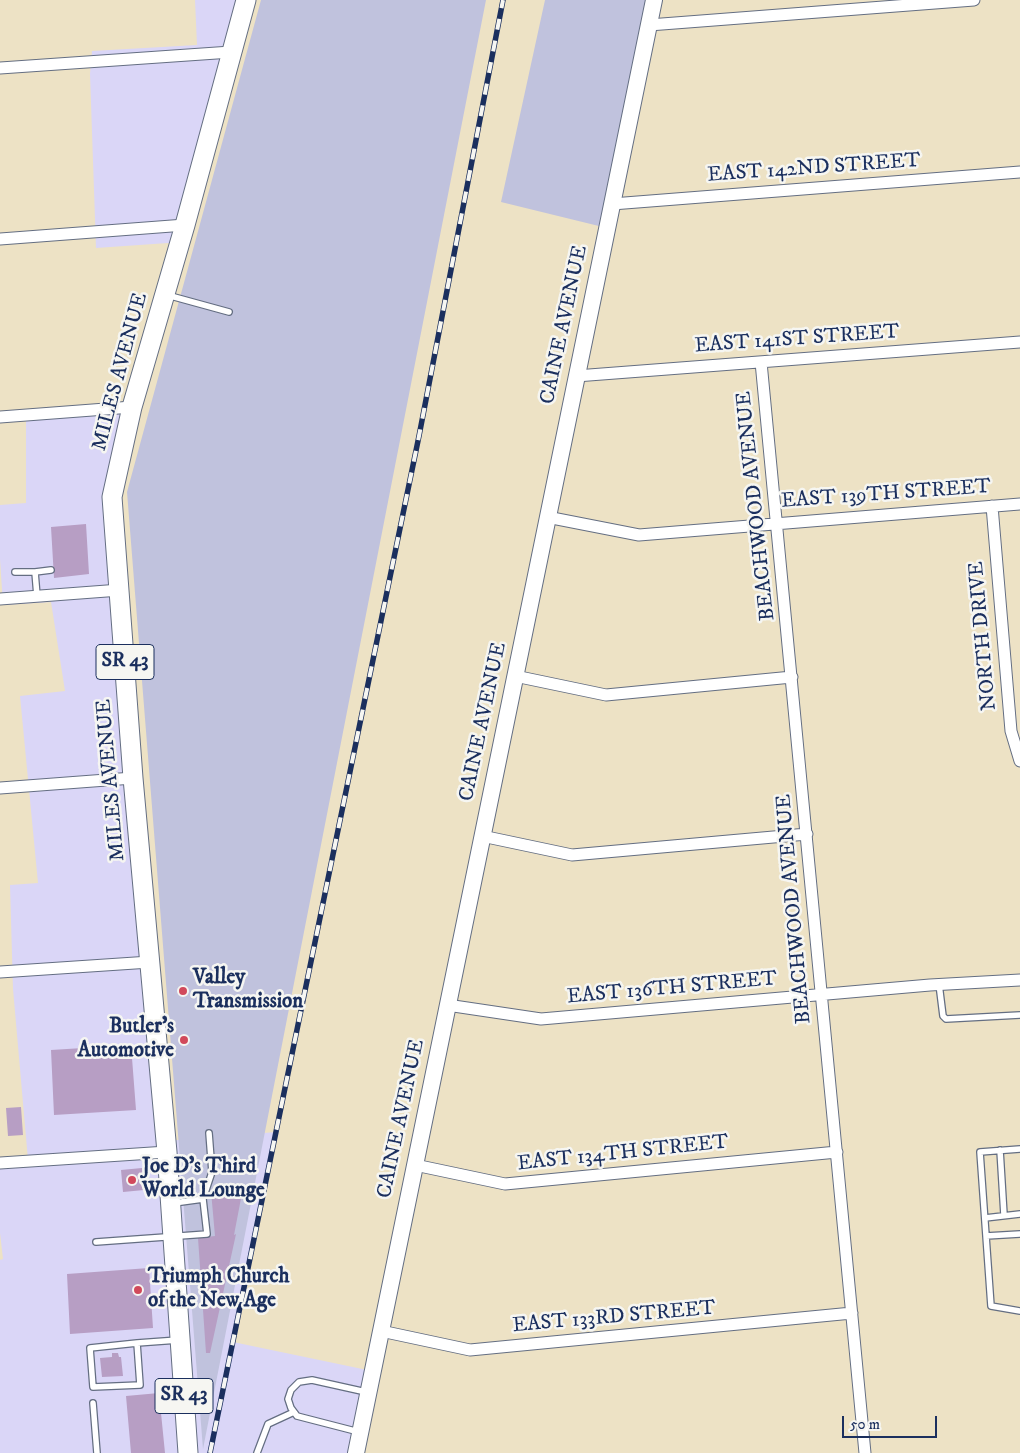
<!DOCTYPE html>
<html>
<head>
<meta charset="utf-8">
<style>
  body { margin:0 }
  #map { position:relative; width:1020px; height:1453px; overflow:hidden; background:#ede2c5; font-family:"IM FELL DW Pica",serif }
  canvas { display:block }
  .scale { position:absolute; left:842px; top:1416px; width:95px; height:22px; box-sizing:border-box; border:2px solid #1b2f5e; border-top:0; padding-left:6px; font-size:15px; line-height:18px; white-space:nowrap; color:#1b2f5e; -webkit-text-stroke:4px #f6f6f2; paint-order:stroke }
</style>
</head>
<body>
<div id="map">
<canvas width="1020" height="1453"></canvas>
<div class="scale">50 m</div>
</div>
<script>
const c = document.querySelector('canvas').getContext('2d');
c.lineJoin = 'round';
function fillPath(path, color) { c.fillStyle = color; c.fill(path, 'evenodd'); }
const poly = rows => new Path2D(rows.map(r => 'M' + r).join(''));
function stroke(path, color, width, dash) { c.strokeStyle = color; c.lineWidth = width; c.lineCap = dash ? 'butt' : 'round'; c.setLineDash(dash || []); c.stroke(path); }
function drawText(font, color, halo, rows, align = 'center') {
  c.font = font + ' "IM FELL DW Pica",serif'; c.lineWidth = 5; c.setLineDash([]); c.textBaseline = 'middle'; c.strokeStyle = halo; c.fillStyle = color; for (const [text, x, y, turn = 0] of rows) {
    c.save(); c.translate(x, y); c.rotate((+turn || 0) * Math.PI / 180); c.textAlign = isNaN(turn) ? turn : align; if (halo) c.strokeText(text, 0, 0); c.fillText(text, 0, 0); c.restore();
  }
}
const built = poly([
  [195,0,246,0,179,245,168,243,96,248,90,74,92,51,197,45],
  [132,407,112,497,166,1141,276,1132,233,1342,372,1371,356,1453,0,1453,0,1260,3,1259,0,1233,0,1163,28,1160,13,989,10,885,38,883,20,696,65,691,51,602,3,605,0,559,0,505,26,503,26,415]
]);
const industrial = poly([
  [261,0,486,0,203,1449,127,492],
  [545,0,654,0,607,228,501,202]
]);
const building = poly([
  [86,524,89,574,54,578,51,527],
  [131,1045,136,1110,54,1115,51,1050],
  [21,1107,23,1135,8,1136,6,1108],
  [142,1168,144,1190,123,1192,121,1170],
  [243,1188,234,1235,236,1234,210,1353,206,1353,198,1238,215,1236,211,1191],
  [149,1268,153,1328,70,1334,67,1274],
  [112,1353,118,1353,119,1357,121,1357,123,1376,102,1377,100,1358,112,1357],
  [159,1393,165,1453,131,1453,126,1396]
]);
const lane = poly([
  [167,295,229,312],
  [15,572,35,572,37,596],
  [35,572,51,570],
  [939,984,943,1016,946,1019,1020,1015],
  [1020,1149,980,1152,991,1306,1020,1311],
  [1000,1150,1004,1215],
  [203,1199,212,1172,209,1133],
  [985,1218,1020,1214],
  [986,1236,1020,1234],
  [96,1242,207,1234,203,1199,174,1203],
  [137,1343,140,1385,93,1387,90,1348,137,1343,178,1340],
  [93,1403,97,1453],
  [359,1432,297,1416,291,1408,288,1399,291,1390,299,1382,312,1380,366,1392],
  [257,1453,268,1424,294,1412]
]);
const street = poly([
  [649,25,974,0],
  [0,68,231,52],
  [612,204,1020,172],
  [0,239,185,225],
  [761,362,865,1453],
  [576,376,1020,342],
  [0,417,132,407],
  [992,506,1011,731,1020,761],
  [547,517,639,535,1020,504],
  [0,599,120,590],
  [515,676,606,695,792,677],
  [0,788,133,778],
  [482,836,572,855,807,834],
  [0,972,150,962],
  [447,1005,541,1019,930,985,1020,980],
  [0,1163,167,1152],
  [415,1165,505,1184,837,1152],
  [381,1331,470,1350,852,1313]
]);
const secondary = poly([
  [356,1453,654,0]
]);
const primary = poly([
  [188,1453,167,1152,133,778,112,497,132,407,185,225,246,0]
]);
const rail = poly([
  [210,1453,419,436,503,0]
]);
const markers = [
  [183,991,5,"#d1495b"],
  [184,1040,5,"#d1495b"],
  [132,1180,5,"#d1495b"],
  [138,1290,5,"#d1495b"]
];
const shields = [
  [125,662,58],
  [184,1396,58]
];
const shieldNames = [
  ["SR 43",125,662],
  ["SR 43",184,1396]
];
const streetNames = [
  ["EAST 142ND STREET",814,169,-4],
  ["CAINE AVENUE",565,325,-78],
  ["EAST 141ST STREET",797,340,-4],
  ["MILES AVENUE",121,372,-75],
  ["EAST 139TH STREET",886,495,-4],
  ["BEACHWOOD AVENUE",757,506,-96],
  ["NORTH DRIVE",984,636,-95],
  ["CAINE AVENUE",484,722,-78],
  ["MILES AVENUE",112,780,-95],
  ["BEACHWOOD AVENUE",795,909,-95],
  ["EAST 136TH STREET",672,989,-5],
  ["CAINE AVENUE",402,1119,-78],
  ["EAST 134TH STREET",623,1154,-6],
  ["EAST 133RD STREET",614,1318,-5]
];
const poiNames = [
  ["Valley",193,979],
  ["Transmission",193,1003],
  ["Butler's",174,1028,"right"],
  ["Automotive",174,1052,"right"],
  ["Joe D's Third",142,1168],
  ["World Lounge",142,1192],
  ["Triumph Church",148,1278],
  ["of the New Age",148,1302]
];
fillPath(built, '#dad6f7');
fillPath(industrial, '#c0c2dd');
fillPath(building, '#b79ec4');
stroke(lane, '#646e82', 8);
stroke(street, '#646e82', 13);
stroke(secondary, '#646e82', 18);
stroke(primary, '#646e82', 21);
stroke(lane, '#fff', 5.5);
stroke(street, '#fff', 11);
stroke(secondary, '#fff', 16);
stroke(primary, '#fff', 19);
stroke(rail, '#1b2f5e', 5.5);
stroke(rail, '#f6f6f2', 4, [11]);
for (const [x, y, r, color] of markers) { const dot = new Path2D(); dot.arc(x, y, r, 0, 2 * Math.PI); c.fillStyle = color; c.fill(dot); stroke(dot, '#f6f6f2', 2); }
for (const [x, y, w] of shields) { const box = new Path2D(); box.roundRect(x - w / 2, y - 17.5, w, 35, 4); c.fillStyle = '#f6f6f2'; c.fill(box); stroke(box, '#1b2f5e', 1); }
drawText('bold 20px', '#1b2f5e', null, shieldNames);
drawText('21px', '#1b2f5e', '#f6f6f2', streetNames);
drawText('bold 21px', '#1b2f5e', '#f6f6f2', poiNames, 'left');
</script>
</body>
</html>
